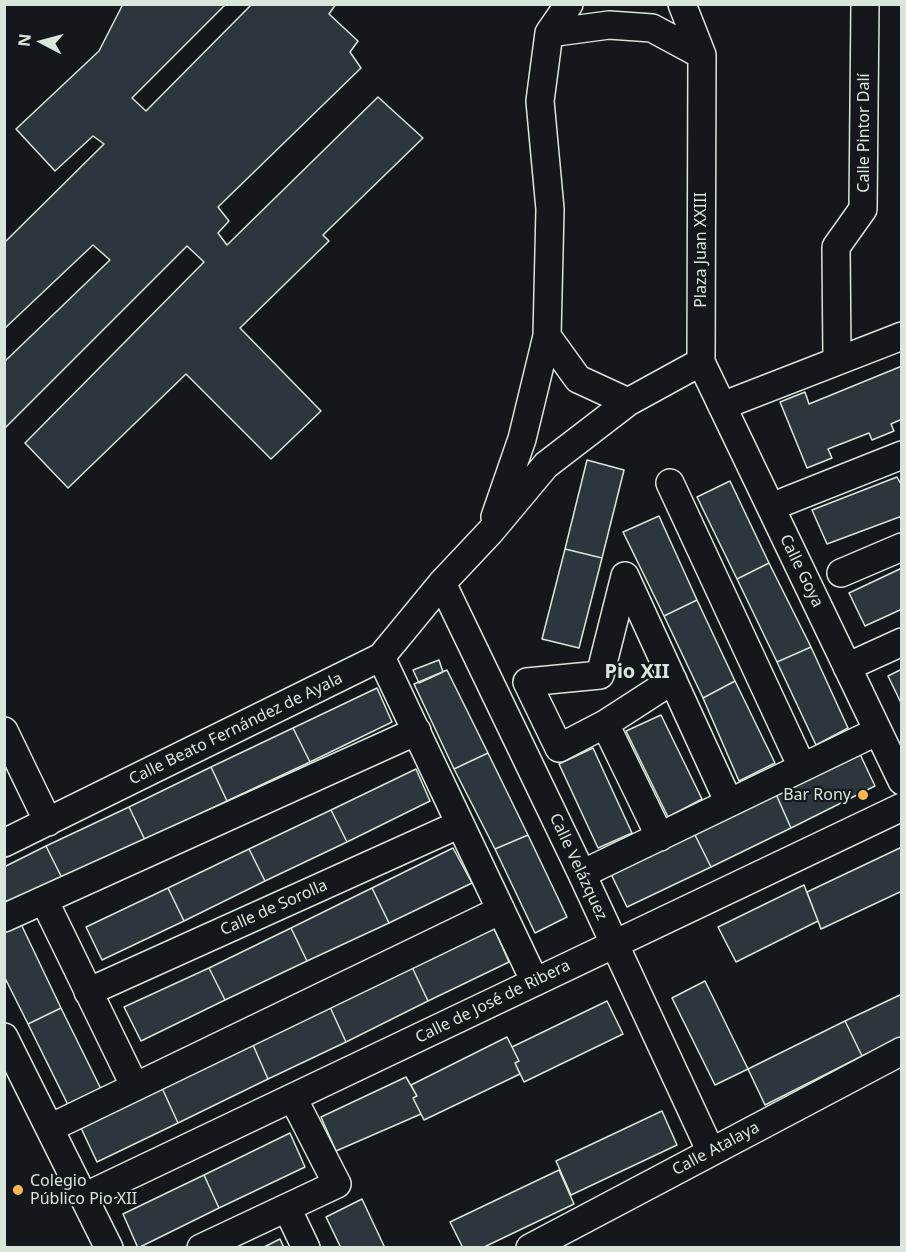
<!DOCTYPE html>
<html>
<head>
<meta charset="utf-8">
<style>
  body { margin:0 }
  #map { position:relative; width:906px; height:1252px; overflow:hidden; background:#14181c; font-family:"Noto Sans",sans-serif }
  canvas { display:block }
  .frame { position:absolute; inset:0; border:6px solid #d8e6dc; pointer-events:none }
  .north { position:absolute; left:12px; top:12px; width:60px; height:60px; -webkit-text-stroke:4px #14181c; paint-order:stroke; rotate:276deg; font-size:16px; font-weight:700; line-height:24px; text-align:center; color:#d8e6dc }
  .north::after { content:''; display:block; margin:auto; width:21px; height:27px; background:#d8e6dc; clip-path:polygon(50% 0,100% 100%,50% 72%,0 100%) }
</style>
</head>
<body>
<div id="map">
<canvas width="906" height="1252"></canvas>
<div class="frame"></div>
<div class="north">N</div>
</div>
<script>
const c = document.querySelector('canvas').getContext('2d');
c.lineJoin = 'round';
function fillPath(path, color) { c.fillStyle = color; c.fill(path, 'evenodd'); }
const poly = rows => new Path2D(rows.map(r => 'M' + r).join(''));
function stroke(path, color, width, dash) { c.strokeStyle = color; c.lineWidth = width; c.lineCap = dash ? 'butt' : 'round'; c.setLineDash(dash || []); c.stroke(path); }
function drawText(font, color, halo, rows, align = 'center') {
  c.font = font + ' "Noto Sans",sans-serif'; c.lineWidth = 4.5; c.setLineDash([]); c.textBaseline = 'middle'; c.strokeStyle = halo; c.fillStyle = color; for (const [text, x, y, turn = 0] of rows) {
    c.save(); c.translate(x, y); c.rotate((+turn || 0) * Math.PI / 180); c.textAlign = isNaN(turn) ? turn : align; if (halo) c.strokeText(text, 0, 0); c.fillText(text, 0, 0); c.restore();
  }
}
const building = poly([
  [123,4,226,4,132,98,146,111,252,4,336,4,329,14,358,41,350,52,361,68,218,207,229,221,218,233,227,245,378,97,423,138,323,235,329,241,240,328,321,411,271,459,186,374,68,488,25,443,204,262,187,246,6,427,4,425,4,362,110,260,93,245,4,329,4,243,104,144,93,136,55,171,16,129,99,51,123,4],
  [902,366,902,419,891,424,894,431,872,440,869,433,828,449,832,458,807,468,780,402,805,392,809,404,902,366],
  [587,460,624,470,602,558,565,549,587,460],
  [897,477,902,486,902,516,827,544,812,510,897,477],
  [730,481,769,563,737,579,697,497,730,481],
  [659,516,697,600,664,616,623,532,659,516],
  [565,549,602,558,579,648,542,639,565,549],
  [769,563,811,647,777,662,737,579,769,563],
  [902,568,902,609,865,626,849,593,902,568],
  [697,600,735,681,703,698,664,616,697,600],
  [811,647,848,728,816,745,777,662,811,647],
  [439,660,443,672,419,683,413,670,439,660],
  [902,669,902,705,888,676,902,669],
  [447,670,488,753,454,769,414,684,447,670],
  [735,681,775,763,739,781,703,698,735,681],
  [377,688,392,722,310,762,293,728,377,688],
  [661,715,702,799,668,817,626,731,661,715],
  [293,728,310,762,227,801,211,767,293,728],
  [593,748,632,833,598,848,559,764,593,748],
  [859,752,875,786,791,828,775,792,859,752],
  [488,753,528,835,495,849,454,769,488,753],
  [211,767,227,801,145,840,129,807,211,767],
  [416,769,430,801,347,842,331,810,416,769],
  [775,792,791,828,711,867,694,833,775,792],
  [129,807,145,840,63,880,46,846,129,807],
  [331,810,347,842,265,881,249,849,331,810],
  [694,833,711,867,627,907,610,872,694,833],
  [528,835,567,917,535,933,495,849,528,835],
  [46,846,63,880,4,908,4,867,46,846],
  [902,847,902,891,821,929,807,892,902,847],
  [453,848,472,883,389,923,372,888,453,848],
  [249,849,265,881,184,921,168,888,249,849],
  [804,885,818,921,736,962,718,927,804,885],
  [168,888,184,921,102,960,86,927,168,888],
  [372,888,389,923,307,961,291,928,372,888],
  [21,924,61,1008,28,1024,4,976,4,932,21,924],
  [291,928,307,961,225,1000,209,968,291,928],
  [494,928,509,962,428,1001,412,967,494,928],
  [412,967,428,1001,346,1042,330,1007,412,967],
  [209,968,225,1000,141,1041,124,1007,209,968],
  [705,981,748,1069,715,1085,672,998,705,981],
  [902,994,902,1037,862,1056,845,1021,902,994],
  [607,1001,623,1034,524,1082,515,1063,519,1061,512,1047,607,1001],
  [330,1007,346,1042,268,1079,253,1045,330,1007],
  [61,1008,102,1091,69,1107,28,1024,61,1008],
  [845,1021,862,1056,765,1105,748,1069,845,1021],
  [507,1037,519,1061,515,1063,520,1074,424,1120,413,1098,417,1096,411,1085,507,1037],
  [253,1045,268,1079,178,1123,162,1088,253,1045],
  [406,1077,417,1096,413,1098,421,1114,336,1151,321,1117,406,1077],
  [162,1088,178,1123,97,1162,81,1128,162,1088],
  [662,1111,677,1145,571,1195,556,1161,662,1111],
  [290,1133,305,1167,219,1208,204,1175,290,1133],
  [559,1170,574,1204,482,1248,463,1248,450,1222,559,1170],
  [204,1175,219,1208,138,1248,123,1214,204,1175],
  [362,1199,385,1248,341,1248,326,1217,362,1199],
  [280,1239,284,1248,262,1248,280,1239]
]);
const street = poly([
  [682,4,702,55,701,362,902,781],
  [549,33,609,25,652,28,702,55],
  [547,336,578,379,628,402],
  [837,360,836,247,863,209,865,4],
  [722,406,902,336],
  [670,483,802,767],
  [771,507,902,455],
  [495,517,522,439,547,336,550,209,540,101,549,33,569,4],
  [841,573,902,547],
  [625,576,600,675,527,682,559,748,605,724,673,680],
  [625,576,729,803],
  [442,583,582,874,711,1152],
  [381,657,535,982],
  [847,667,902,642],
  [605,724,660,837],
  [4,731,48,822],
  [4,843,381,657,442,583,490,532,546,465,628,402,701,362],
  [582,874,878,731],
  [44,900,135,1087],
  [4,918,417,731],
  [88,992,460,824],
  [4,1037,109,1248],
  [50,1128,501,910],
  [84,1197,902,807],
  [287,1208,306,1248],
  [201,1248,337,1184,293,1098],
  [530,1248,902,1051]
]);
const markers = [
  [863,795,6,"#ffb74d"],
  [18,1190,6,"#ffb74d"]
];
const streetNames = [
  ["Calle Pintor Dalí",864,133,-90],
  ["Plaza Juan XXIII",701,250,-90],
  ["Calle Goya",801,571,64],
  ["Calle Beato Fernández de Ayala",236,729,-26],
  ["Calle Velázquez",578,867,65],
  ["Calle de Sorolla",274,908,-24],
  ["Calle de José de Ribera",493,1002,-26],
  ["Calle Atalaya",716,1149,-28]
];
const poiNames = [
  ["Bar Rony",851,795],
  ["Colegio",30,1181,"left"],
  ["Público Pio XII",30,1199,"left"]
];
const quarterNames = [
  ["Pio XII",637,672]
];
fillPath(building, '#2c363c');
stroke(building, '#d8e6dc', 1.5);
stroke(street, '#d8e6dc', 30);
stroke(street, '#14181c', 27);
for (const [x, y, r, color] of markers) { const dot = new Path2D(); dot.arc(x, y, r, 0, 2 * Math.PI); c.fillStyle = color; c.fill(dot); stroke(dot, '#14181c', 2); }
drawText('16px', '#d8e6dc', '#14181c', streetNames);
drawText('16px', '#d8e6dc', '#14181c', poiNames, 'right');
drawText('bold 20px', '#d8e6dc', '#14181c', quarterNames);
</script>
</body>
</html>
